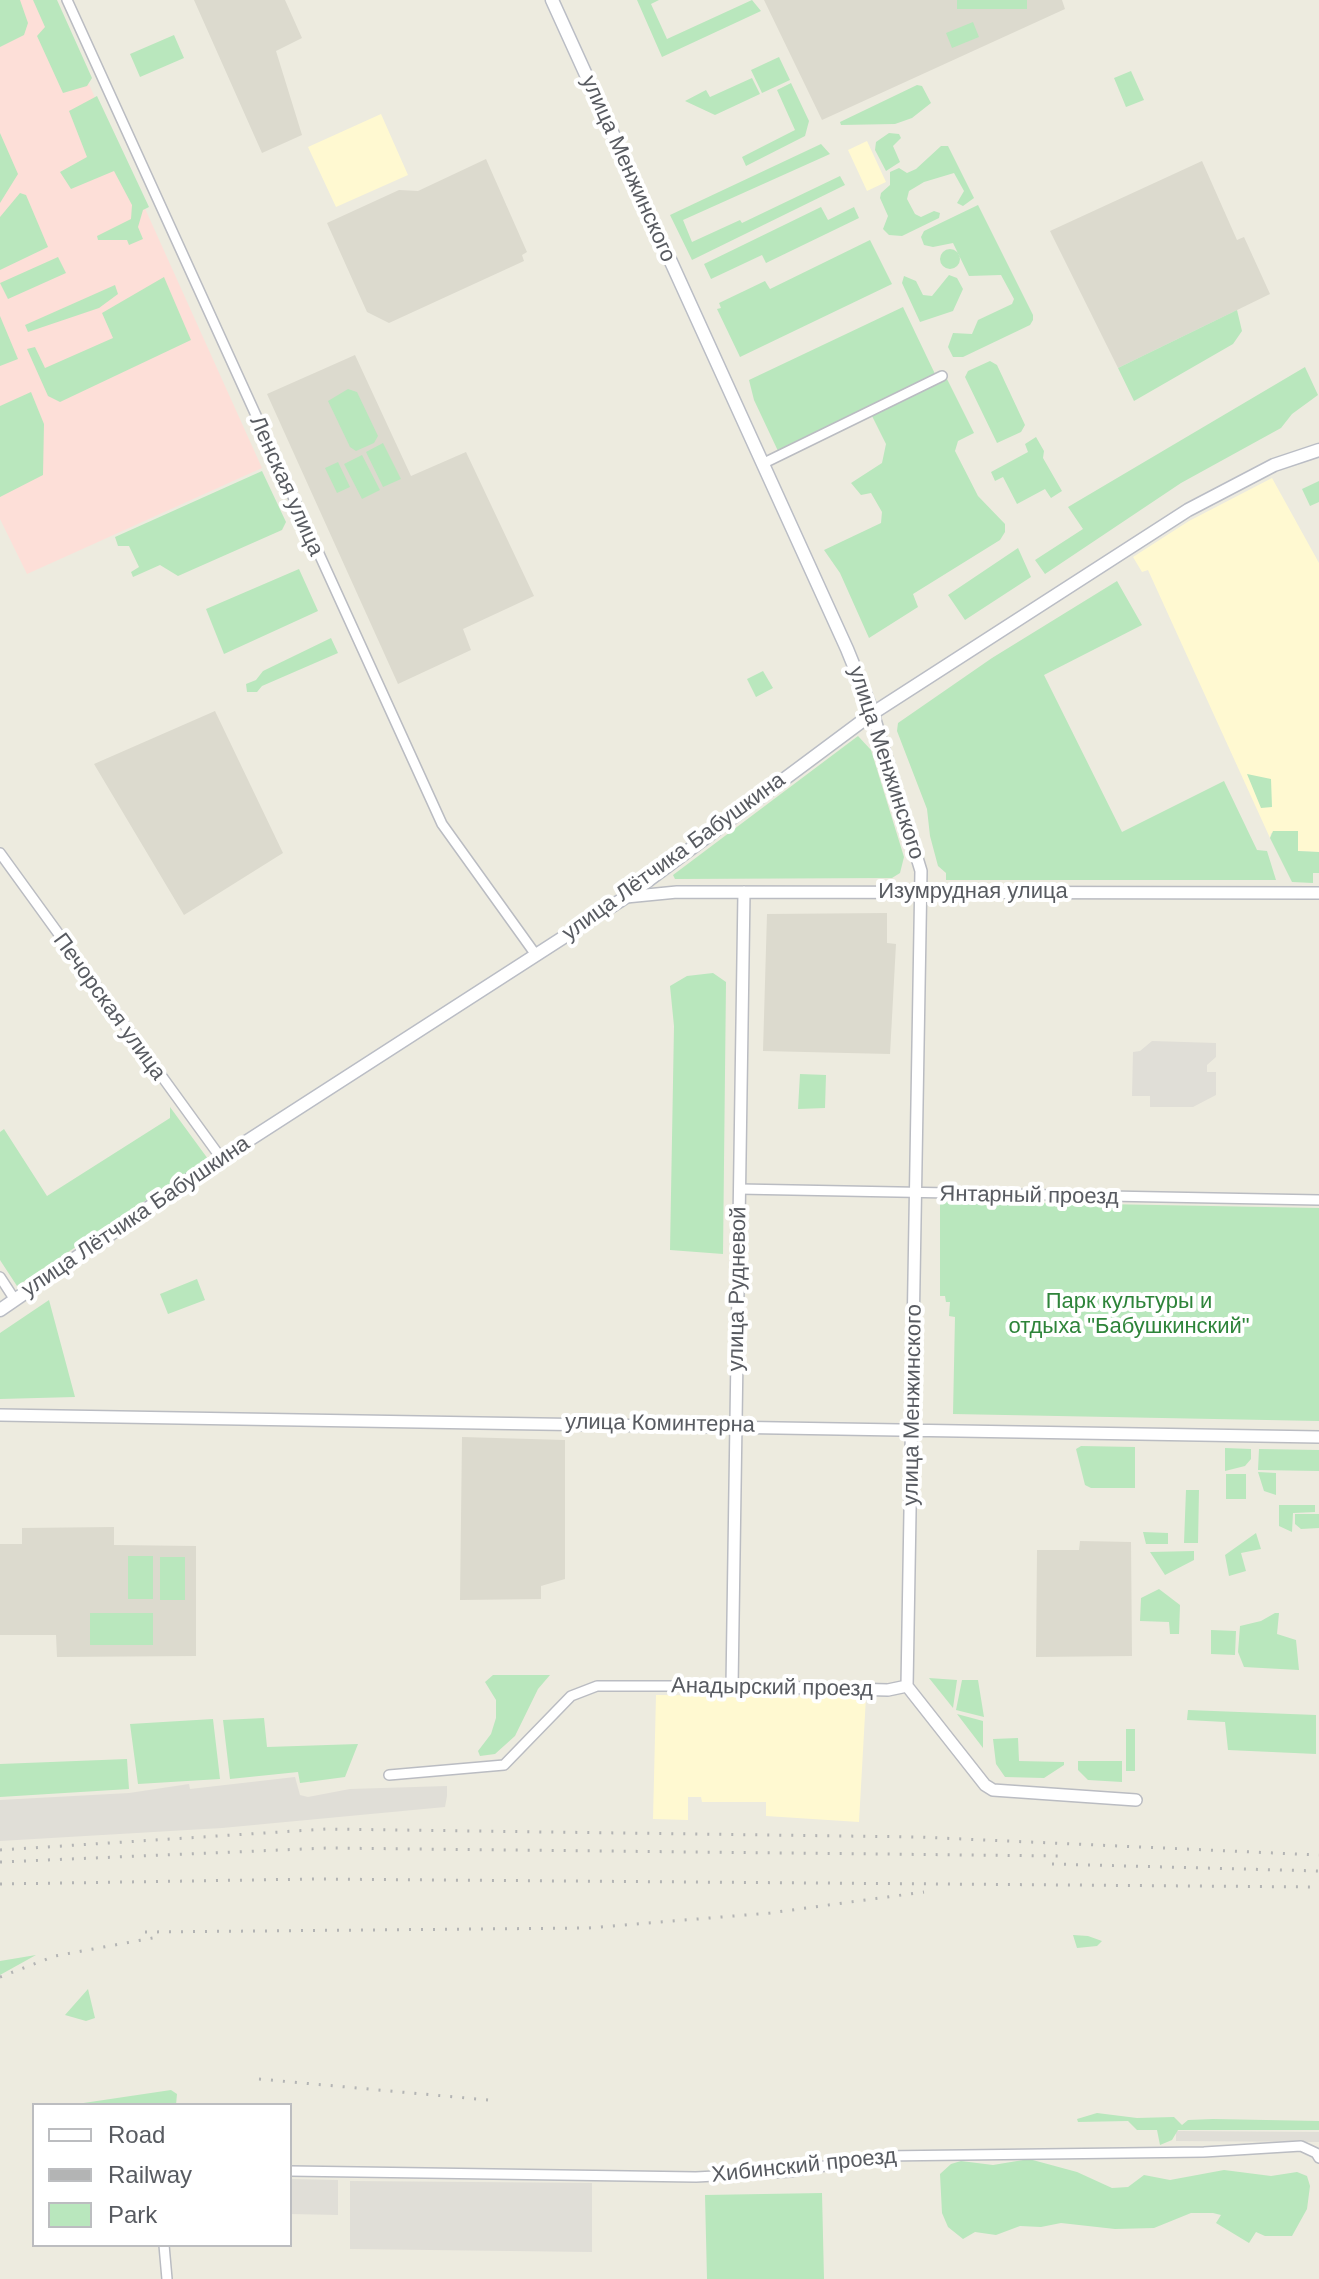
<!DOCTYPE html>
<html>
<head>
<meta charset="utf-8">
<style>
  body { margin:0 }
  #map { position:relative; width:1319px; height:2279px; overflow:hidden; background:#edebdf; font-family:Helvetica,sans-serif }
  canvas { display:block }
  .legend { position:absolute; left:32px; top:2103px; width:260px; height:144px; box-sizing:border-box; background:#fff; border:2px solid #bcbdc0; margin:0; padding:10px 14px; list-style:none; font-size:24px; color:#585b61 }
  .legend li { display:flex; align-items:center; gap:16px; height:40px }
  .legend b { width:40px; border:2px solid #bcbdc0 }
</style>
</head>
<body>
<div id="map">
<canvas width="1319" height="2279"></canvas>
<ul class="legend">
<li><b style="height:10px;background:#fff"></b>Road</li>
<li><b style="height:10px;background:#b3b4b4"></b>Railway</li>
<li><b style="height:22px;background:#b9e7bd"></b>Park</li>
</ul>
</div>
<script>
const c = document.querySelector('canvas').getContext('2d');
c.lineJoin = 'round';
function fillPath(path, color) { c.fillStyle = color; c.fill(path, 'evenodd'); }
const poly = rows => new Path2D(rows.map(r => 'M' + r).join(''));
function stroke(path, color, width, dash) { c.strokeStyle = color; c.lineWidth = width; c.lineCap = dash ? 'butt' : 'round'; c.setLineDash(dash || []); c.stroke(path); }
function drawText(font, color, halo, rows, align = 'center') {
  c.font = font + ' Helvetica,sans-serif'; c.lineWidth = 8; c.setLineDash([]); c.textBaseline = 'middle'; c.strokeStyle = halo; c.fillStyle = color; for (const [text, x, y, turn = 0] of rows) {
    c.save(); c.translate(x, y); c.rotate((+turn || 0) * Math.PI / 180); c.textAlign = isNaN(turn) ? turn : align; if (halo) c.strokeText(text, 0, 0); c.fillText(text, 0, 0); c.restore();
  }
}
const commercial = poly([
  [381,114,408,175,336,207,308,147],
  [867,141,886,182,867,191,848,150],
  [1272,478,1319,563,1319,852,1298,851,1298,832,1271,833,1270,838,1148,570,1142,572,1133,557,1189,521],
  [656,1695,866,1697,859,1822,766,1816,766,1802,702,1802,701,1797,688,1797,688,1820,653,1819]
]);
const industrial = poly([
  [1152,1041,1216,1043,1216,1057,1207,1065,1207,1072,1216,1072,1216,1095,1193,1107,1150,1107,1150,1096,1132,1096,1133,1052,1140,1051],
  [295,1777,300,1795,308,1797,350,1789,447,1786,447,1796,445,1807,222,1828,0,1841,0,1800,129,1793,189,1784,190,1789],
  [1176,2131,1319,2132,1319,2142,1176,2141],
  [290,2179,338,2180,338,2215,290,2214],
  [350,2181,592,2183,592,2252,350,2249]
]);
const education = poly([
  [194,0,285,0,302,38,276,51,302,135,262,153],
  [764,0,1062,0,1065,9,822,120],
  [486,159,527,252,522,255,524,261,389,323,367,312,327,223,399,190,418,191],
  [1202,161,1237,240,1244,237,1270,294,1118,368,1050,231],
  [355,355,411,476,466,452,534,596,463,629,471,650,398,684,267,394],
  [215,711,283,853,184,915,94,764],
  [887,913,887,943,896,944,890,1054,763,1051,767,914],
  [462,1437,565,1440,565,1579,541,1586,541,1599,460,1600],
  [114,1527,114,1545,196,1546,196,1656,57,1657,56,1635,0,1635,0,1544,22,1544,22,1528],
  [1080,1541,1131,1542,1132,1656,1036,1657,1037,1550,1079,1550]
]);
const medical = poly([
  [0,0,51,0,262,468,27,574,0,519]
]);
const green = poly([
  [0,0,20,0,28,23,24,35,0,47],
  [33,0,57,0,92,78,87,86,63,93,37,36,45,27],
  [637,0,659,0,651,4,667,39,752,0,761,11,662,57],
  [957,0,1027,0,1027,9,957,9],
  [973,22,979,37,952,48,946,33],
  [174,35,184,58,140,77,130,54],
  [779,57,790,80,762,93,751,70],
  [1131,71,1144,100,1126,107,1114,78],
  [752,78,760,94,715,115,685,101,706,90,710,97],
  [791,83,809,121,805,136,746,166,742,157,795,130,777,90],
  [917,85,922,86,931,103,912,118,895,124,841,125,840,122],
  [97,96,149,207,143,210,138,227,143,239,129,245,127,240,98,240,97,236,131,219,132,205,114,171,71,189,60,172,87,157,69,111],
  [0,133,18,174,0,203],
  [889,133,899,134,901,138,893,146,900,162,886,171,875,150,876,142],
  [821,144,830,154,683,220,692,242,740,220,742,223,840,176,845,185,692,260,670,215],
  [941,146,948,146,974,198,963,206,957,203,964,191,954,173,924,182,909,191,907,199,915,214,921,217,934,211,940,213,939,218,902,236,889,235,883,229,888,216,880,198,881,193,890,185,890,172,899,168,907,173,916,169],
  [20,193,26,195,48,247,0,270,0,217],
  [978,205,1033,315,1033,320,1030,325,963,357,953,357,948,347,953,333,972,334,978,320,1012,304,1014,299,1001,275,969,276,953,243,933,247,924,245,921,237,924,231],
  [821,207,828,220,854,207,859,218,766,263,762,255,711,279,704,264],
  [870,240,892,284,740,357,717,309,721,308,719,303,765,281,770,289],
  '940 259a10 10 0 1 1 20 0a10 10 0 1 1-20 0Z',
  [58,257,66,273,8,299,0,283],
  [949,275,957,278,963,289,953,311,920,322,902,283,904,276,916,281,923,295,932,296],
  [164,277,191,340,60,402,48,396,27,349,35,347,45,368,113,338,102,313],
  [115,285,118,294,99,308,28,332,25,325],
  [903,307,936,376,778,451,754,400,749,380],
  [1237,310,1242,331,1233,344,1134,401,1118,368],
  [0,316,18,359,0,366],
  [990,361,997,365,1025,425,1021,432,997,443,965,377,968,371],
  [1305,367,1318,395,1292,414,1281,428,1181,483,1045,574,1035,560,1083,529,1068,507],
  [947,379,974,433,958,441,955,451,978,496,1005,524,1005,532,1000,540,913,594,918,607,869,638,840,573,824,550,881,523,882,512,871,493,861,495,851,483,882,463,886,444,872,416],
  [348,389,357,392,378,436,374,443,356,451,350,447,328,401],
  [31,392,44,424,43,475,0,497,0,406],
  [1036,437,1044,451,1043,458,1062,491,1051,498,1045,489,1017,504,1003,477,995,481,991,472,1028,452,1025,444],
  [383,443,401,479,383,487,366,452],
  [362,455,380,490,362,499,344,464],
  [338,462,350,487,337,493,325,468],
  [262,471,286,522,282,530,178,576,160,565,133,577,131,572,139,567,129,546,118,546,115,537],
  [1319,481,1319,502,1310,506,1302,489],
  [1018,548,1031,577,965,620,948,595],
  [299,569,318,611,224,654,206,609],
  [1117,581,1142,625,1044,675,1122,832,1224,781,1257,850,1267,851,1276,880,946,880,946,873,938,866,930,836,927,809,897,731,898,723,992,658],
  [331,638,338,653,262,686,257,692,247,692,246,684,256,680,263,671],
  [763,671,773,688,756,697,747,679],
  [858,736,871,750,904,857,900,873,892,878,675,879,673,875],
  [1247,774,1271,779,1272,807,1261,808],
  [1273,831,1298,831,1298,851,1319,852,1319,873,1313,873,1313,883,1292,882,1270,838],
  [713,973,726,982,723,1254,670,1250,674,1026,670,986,687,976],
  [800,1074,826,1075,825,1108,798,1109],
  [170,1107,208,1159,17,1286,0,1260,0,1132,4,1129,47,1196,170,1118],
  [940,1201,1319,1208,1319,1421,953,1414,955,1317,949,1316,950,1302,946,1302,945,1296,940,1296],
  [197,1279,205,1300,168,1314,160,1294],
  [49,1300,75,1397,0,1399,0,1333],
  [1081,1446,1135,1447,1135,1488,1091,1488,1085,1485,1076,1449],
  [1225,1448,1251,1449,1251,1459,1245,1466,1225,1471],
  [1259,1449,1319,1450,1319,1471,1258,1470],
  [1258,1472,1276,1473,1276,1495,1264,1491],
  [1226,1474,1246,1474,1246,1499,1226,1499],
  [1186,1490,1199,1490,1198,1543,1184,1543],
  [1279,1505,1315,1505,1315,1512,1293,1513,1292,1532,1279,1526],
  [1295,1514,1319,1514,1319,1528,1301,1529,1295,1524],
  [1143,1532,1168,1533,1168,1544,1146,1544],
  [1256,1533,1261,1549,1241,1553,1246,1571,1229,1576,1225,1555],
  [1194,1551,1194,1560,1165,1575,1150,1552],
  [128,1556,153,1556,153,1599,128,1599],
  [160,1557,185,1557,185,1600,160,1600],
  [1159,1589,1180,1605,1179,1634,1170,1634,1169,1622,1140,1621,1141,1598],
  [90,1613,153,1613,153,1645,90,1645],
  [1275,1613,1279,1613,1277,1634,1296,1640,1299,1670,1244,1667,1238,1652,1240,1626,1261,1621],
  [1211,1630,1236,1631,1235,1655,1211,1654],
  [493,1675,550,1675,538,1689,515,1736,495,1754,480,1756,478,1751,491,1734,496,1718,496,1700,485,1682],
  [929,1678,957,1680,953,1708],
  [962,1680,978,1680,984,1717,956,1710],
  [1188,1710,1316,1715,1316,1754,1228,1750,1225,1722,1187,1720],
  [957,1714,983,1721,983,1748],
  [264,1718,267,1747,358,1744,345,1777,300,1783,298,1772,230,1779,223,1720],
  [213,1719,220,1779,138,1784,130,1724],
  [1126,1729,1135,1729,1135,1771,1126,1771],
  [1018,1738,1019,1761,1064,1762,1064,1765,1044,1778,1005,1777,996,1764,993,1739],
  [127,1759,129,1789,0,1797,0,1764],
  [1078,1761,1122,1761,1122,1782,1088,1780,1078,1770],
  [1073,1935,1088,1936,1102,1941,1097,1946,1077,1948],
  [36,1955,0,1975,0,1961],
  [88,1989,95,2018,86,2021,65,2015],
  [171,2090,177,2094,176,2105,70,2105],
  [1097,2113,1137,2118,1174,2117,1182,2125,1188,2120,1213,2119,1319,2121,1319,2130,1178,2130,1172,2140,1160,2145,1157,2130,1137,2130,1128,2121,1078,2122,1077,2119],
  [1029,2159,1077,2172,1112,2188,1128,2187,1144,2175,1170,2180,1224,2170,1271,2176,1297,2172,1307,2176,1310,2186,1307,2209,1292,2236,1265,2236,1256,2232,1249,2243,1216,2223,1221,2215,1213,2213,1191,2213,1154,2228,1115,2229,1061,2223,1041,2227,1020,2226,996,2235,975,2232,963,2239,948,2227,942,2213,940,2174,951,2164,961,2161,993,2165],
  [822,2193,824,2279,707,2279,705,2195]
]);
const minor = poly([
  [67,0,442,824,536,955],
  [762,464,942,376],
  [0,853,221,1158],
  [739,1189,1319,1200],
  [0,1277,15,1300],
  [389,1775,504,1765,571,1696,597,1686,732,1686],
  [290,2171,696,2177,790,2172,883,2156,1204,2152,1301,2146,1316,2153,1319,2158],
  [164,2245,167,2279]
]);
const tertiary = poly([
  [873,713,921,871,907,1686],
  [744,892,732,1686,888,1690,907,1686],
  [626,897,677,892,1319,893],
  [0,1415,1319,1437],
  [907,1686,985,1785,993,1790,1136,1800]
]);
const secondary = poly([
  [552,0,847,649,873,713],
  [0,1310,221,1158,626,897,873,713,1188,510,1274,465,1319,450]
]);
const rail = poly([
  [0,1850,326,1829,918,1837,1319,1855],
  [0,1862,327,1848,1063,1856],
  [1052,1864,1319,1871],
  [0,1884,314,1879,1319,1887],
  [145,1932,588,1928,770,1913,924,1892],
  [0,1977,55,1956,158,1937],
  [259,2079,488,2100]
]);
const streetNames = [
  ["улица Менжинского",628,169,66],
  ["Ленская улица",286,486,66],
  ["улица Менжинского",886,763,72],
  ["улица Лётчика Бабушкина",674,857,-36],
  ["Изумрудная улица",973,892],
  ["Печорская улица",109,1007,54],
  ["Янтарный проезд",1029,1196,1],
  ["улица Лётчика Бабушкина",136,1217,-34],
  ["улица Рудневой",738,1289,-89],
  ["улица Менжинского",913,1405,-89],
  ["улица Коминтерна",660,1424,1],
  ["Анадырский проезд",772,1688,1],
  ["Хибинский проезд",804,2166,-6]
];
const parkNames = [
  ["Парк культуры и",1129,1302],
  ["отдыха \"Бабушкинский\"",1129,1327]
];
fillPath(commercial, '#fff9d1');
fillPath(industrial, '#e0ded7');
fillPath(education, '#dcdace');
fillPath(medical, '#fddfd8');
fillPath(green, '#b9e7bd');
stroke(minor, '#babcc2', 12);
stroke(tertiary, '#babcc2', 14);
stroke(secondary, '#babdc5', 15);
stroke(minor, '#fff', 9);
stroke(tertiary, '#fff', 11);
stroke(secondary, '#fff', 12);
stroke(rail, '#b3b4b4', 3, [2, 10]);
drawText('22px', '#585b61', '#fff', streetNames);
drawText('22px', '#2e843a', '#fff', parkNames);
</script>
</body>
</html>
